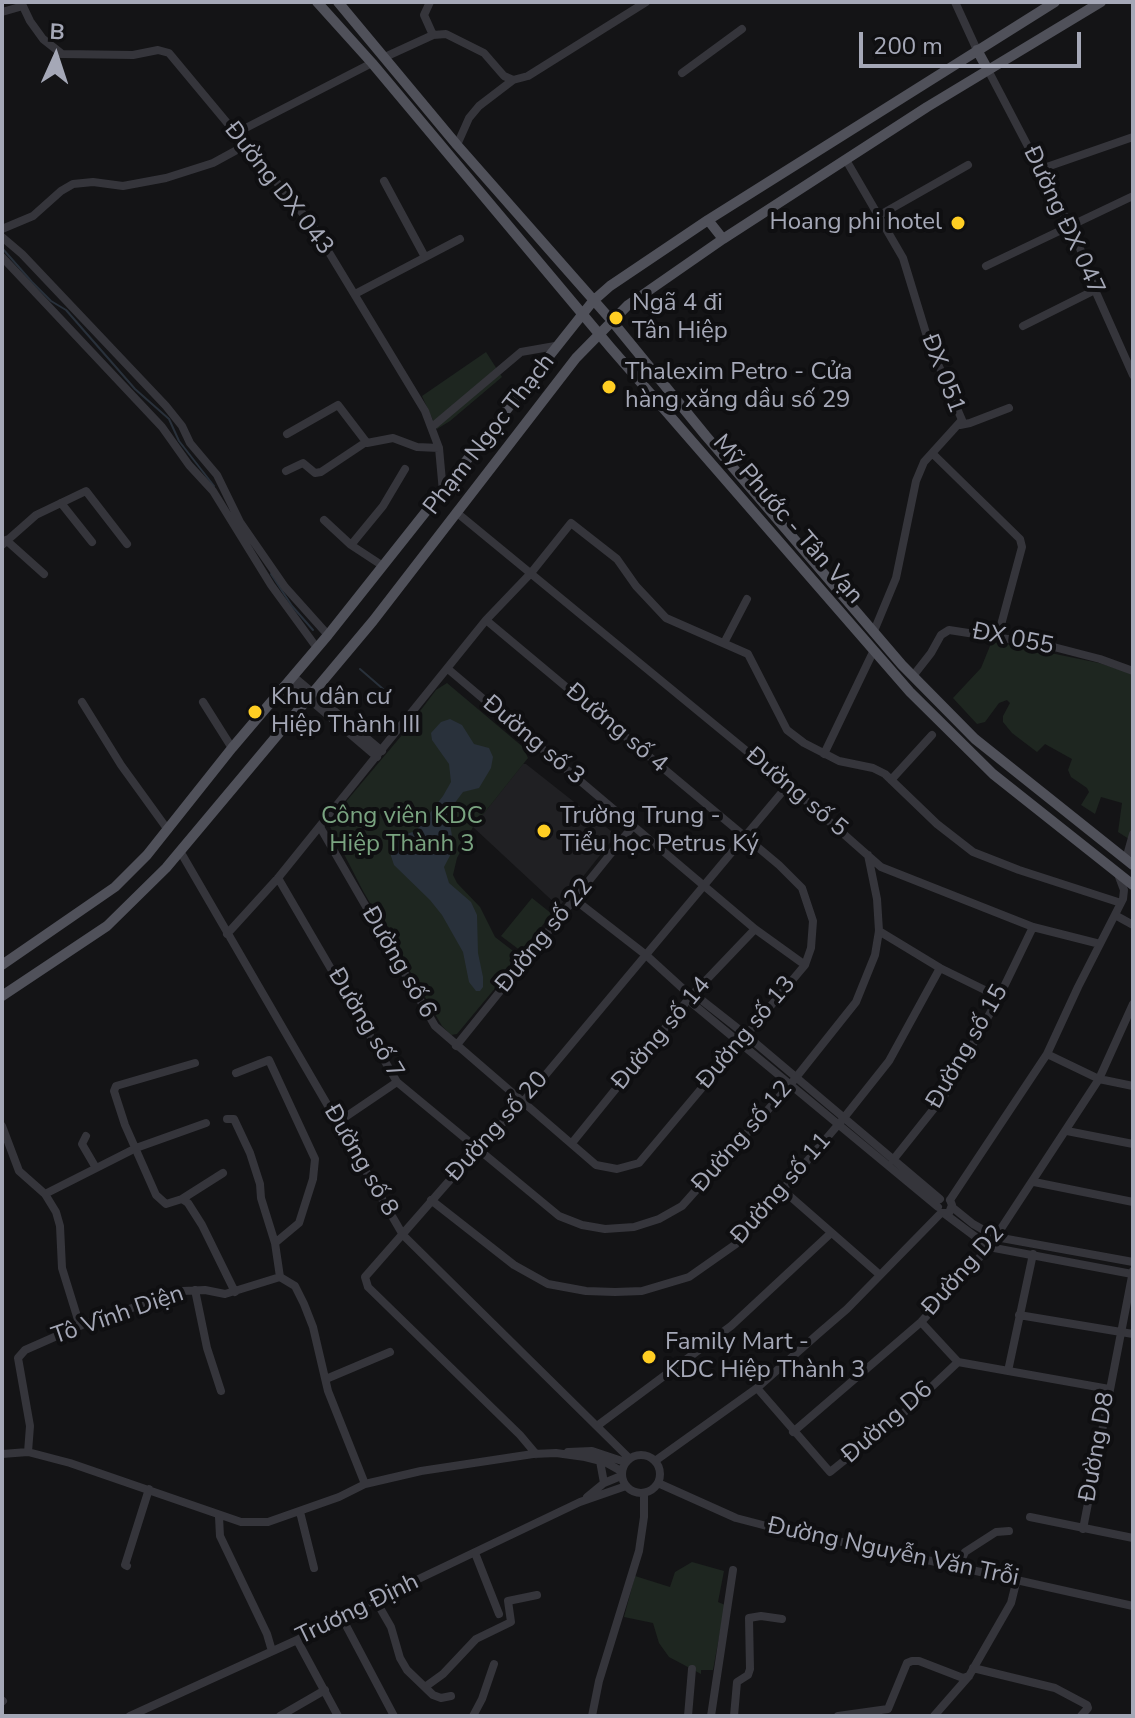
<!DOCTYPE html>
<html>
<head>
<meta charset="utf-8">
<style>
  body { margin:0 }
  #map { position:relative; width:1135px; height:1718px; overflow:hidden; background:#141416; font-family:"Nunito Sans",sans-serif }
  canvas { display:block }
  .frame { position:absolute; inset:0; border:4px solid #a5a8b7; pointer-events:none }
  .north { position:absolute; left:16px; top:16px; width:80px; height:80px; -webkit-text-stroke:6px #0f0f11; paint-order:stroke; rotate:3deg; font-size:22px; font-weight:700; line-height:32px; text-align:center; color:#a5a8b7 }
  .north::after { content:''; display:block; margin:auto; width:28px; height:36px; background:#a5a8b7; clip-path:polygon(50% 0,100% 100%,50% 72%,0 100%) }
  .scale { position:absolute; left:859px; top:32px; width:222px; height:36px; box-sizing:border-box; border:4px solid #a5a8b7; border-top:0; padding-left:10px; font-size:24px; line-height:28px; white-space:nowrap; color:#a5a8b7; -webkit-text-stroke:6px #0f0f11; paint-order:stroke }
</style>
</head>
<body>
<div id="map">
<canvas width="1135" height="1718"></canvas>
<div class="frame"></div>
<div class="north">B</div>
<div class="scale">200 m</div>
</div>
<script>
const c = document.querySelector('canvas').getContext('2d');
c.lineJoin = 'round';
function fillPath(path, color) { c.fillStyle = color; c.fill(path, 'evenodd'); }
const poly = rows => new Path2D(rows.map(r => 'M' + r).join(''));
function stroke(path, color, width, dash) { c.strokeStyle = color; c.lineWidth = width; c.lineCap = dash ? 'butt' : 'round'; c.setLineDash(dash || []); c.stroke(path); }
function drawText(font, color, halo, rows, align = 'center') {
  c.font = font + ' "Nunito Sans",sans-serif'; c.lineWidth = 8; c.setLineDash([]); c.textBaseline = 'middle'; c.strokeStyle = halo; c.fillStyle = color; for (const [text, x, y, turn = 0] of rows) {
    c.save(); c.translate(x, y); c.rotate((+turn || 0) * Math.PI / 180); c.textAlign = isNaN(turn) ? turn : align; if (halo) c.strokeText(text, 0, 0); c.fillText(text, 0, 0); c.restore();
  }
}
const built = poly([
  [523,764,526,764,616,835,559,907,473,827]
]);
const green = poly([
  [486,352,502,377,450,421,437,429,422,396],
  [992,641,1099,663,1133,674,1133,826,1129,839,1118,832,1122,803,1101,797,1095,814,1081,805,1089,792,1087,788,1071,777,1068,770,1072,759,1045,744,1037,752,1012,733,1003,722,1003,716,1010,703,1007,700,999,703,985,722,977,724,953,698,981,668],
  [447,683,523,747,528,758,473,827,457,858,453,875,457,883,480,907,495,937,521,957,457,1034,451,1035,442,1026,363,891,328,823,402,735,436,690],
  [532,898,552,914,521,951,501,936],
  [692,1562,724,1571,718,1602,725,1605,713,1670,701,1670,701,1674,669,1657,659,1643,653,1623,624,1617,635,1576,670,1587,675,1572]
]);
const water = poly([
  [450,719,462,725,474,744,489,748,493,757,491,768,479,788,463,792,451,808,449,818,454,848,444,867,449,883,471,902,477,915,478,953,483,977,483,987,480,991,476,991,469,982,463,952,442,915,430,900,394,865,389,850,393,838,416,831,443,796,451,782,449,764,432,740,431,733,441,722]
]);
const stream = poly([
  [2,248,32,282,51,301,66,310,135,389,169,419,179,441,214,486],
  [271,574,292,606,313,630],
  [360,669,390,695]
]);
const minor = poly([
  [21,2,30,21,43,39,62,54,133,55,158,50,169,53,313,226,425,411,439,448,443,492],
  [430,2,424,15,433,35],
  [955,2,977,50],
  [2,12,23,6],
  [385,57,433,35,446,34,484,53,504,76,513,80,528,76,646,2],
  [988,70,1077,240,1095,290,1133,375],
  [682,73,742,29],
  [236,133,372,63],
  [457,145,469,118,479,106,513,80],
  [846,160,903,258,929,343,962,420,924,462,916,481,896,578,874,631],
  [1041,169,1133,137],
  [384,181,425,257],
  [880,215,968,165],
  [2,229,33,216,61,191,73,184,93,182,123,186,166,178,213,163,246,145],
  [2,237,22,254,166,406,182,426,190,443,217,475,240,522,285,587,328,635],
  [2,257,162,427,189,465,213,491,271,585,317,648],
  [986,266,1133,196],
  [355,294,460,239],
  [1023,326,1095,290],
  [960,425,970,423,1009,408],
  [432,427,521,352,555,346],
  [287,434,338,405,367,443,393,438,417,447,439,448],
  [932,453,1020,539,1022,547,998,636],
  [286,471,303,463,315,473,321,472,366,442],
  [61,503,92,542],
  [456,512,788,785,881,867,1033,927,1100,944],
  [324,520,351,545,383,566],
  [6,540,44,574],
  [2,545,36,515,86,491,127,544],
  [351,545,383,506,405,469],
  [724,643,747,599],
  [448,669,755,929,805,965],
  [913,676,931,653,941,635,949,630,1046,645,1100,659,1133,671],
  [294,677,382,751],
  [289,682,377,757],
  [82,702,121,765,168,830],
  [203,702,232,748],
  [824,754,874,650],
  [891,780,932,735],
  [320,827,435,1026,596,1165,617,1169,639,1163,805,965,811,948,813,921,802,888,779,865,486,620],
  [180,851,403,1235,629,1458],
  [1126,859,1133,834],
  [278,878,397,1082,559,1216,582,1225,605,1229,634,1227,659,1219,682,1206,790,1085,856,1002,875,955,879,931,877,899,868,855],
  [574,899,646,955,691,996,699,998,746,1035,940,1199],
  [1115,915,1133,925],
  [879,931,940,968,999,997],
  [227,934,278,878,486,620,531,573,571,523,617,559,636,586,666,618,748,654,787,730,804,743,839,761,873,768,885,774,937,824,973,852,1019,870,1121,903],
  [691,996,693,1004,938,1207],
  [456,1046,633,826],
  [1047,1054,1099,1079,1133,1086],
  [195,1063,116,1086,114,1091,125,1125,156,1195,166,1204,182,1199,188,1203,202,1225,235,1292],
  [236,1073,269,1060,315,1159,313,1179,299,1223,275,1243,280,1277],
  [227,1119,234,1119,250,1153,260,1184,261,1198,275,1243],
  [338,1122,397,1082],
  [2,1126,19,1171,45,1194,56,1212,60,1226,62,1268,80,1326],
  [1067,1131,1133,1144],
  [86,1136,82,1144,96,1168],
  [572,1143,691,996,755,929],
  [893,1160,944,1096,999,997,1033,927],
  [1034,1182,1133,1202],
  [784,1191,880,1275],
  [45,1194,136,1148,206,1123],
  [182,1199,223,1173],
  [431,1200,514,1265,548,1284,586,1291,615,1292,642,1291,689,1277,736,1244,843,1119,889,1061,940,968],
  [950,1200,1047,1054,1078,987,1123,899,1124,890,1118,874],
  [952,1207,973,1224,996,1237,1133,1262],
  [945,1214,989,1247,1132,1274],
  [195,1290,207,1348,221,1391],
  [1019,1315,1133,1334],
  [921,1322,958,1362,1109,1389],
  [1008,1371,1033,1254],
  [326,1379,390,1352],
  [757,1388,830,1472,907,1410,958,1362],
  [597,1426,731,1326,831,1233],
  [793,1432,921,1322,989,1247,1099,1079,1133,1004],
  [28,1452,30,1426,18,1358,25,1350,84,1324,183,1291,205,1290,225,1294,280,1277,295,1286,304,1304,313,1327,328,1391,365,1484],
  [568,1452,592,1451,625,1462],
  [2,1454,28,1452,70,1463,241,1522,268,1522,339,1497,365,1484,421,1471,533,1454,556,1453,585,1457,605,1462,621,1471],
  [536,1454,520,1435,368,1287,365,1277,478,1148,522,1103,788,785],
  '622 1474a19 19 0 1 1 38 0a19 19 0 1 1-38 0Z',
  [600,1461,604,1483],
  [655,1461,757,1388,818,1334,847,1309,941,1213,949,1213,952,1205,950,1200],
  [658,1483,736,1518,805,1536,855,1544,1133,1606],
  [587,1497,604,1483,621,1476],
  [300,1512,314,1568],
  [219,1517,220,1536,267,1634,272,1651],
  [1030,1517,1133,1538],
  [1083,1529,1133,1271],
  [475,1553,499,1614],
  [127,1566,125,1565,149,1489],
  [958,1567,965,1552,996,1532,1009,1531],
  [376,1601,391,1627,400,1658,407,1670,433,1695,441,1698,451,1696],
  [341,1616,394,1716],
  [297,1640,338,1716],
  [973,1668,1055,1688,1087,1705,1088,1708,1081,1716],
  [425,1687,443,1674,476,1639,511,1622,508,1601,537,1595],
  [2,1702,3,1701],
  [130,1716,297,1640,341,1616,580,1502,626,1486],
  [280,1716,325,1690],
  [473,1716,482,1699,494,1664],
  [592,1716,599,1681,639,1551,644,1517,644,1493],
  [688,1716,692,1669],
  [711,1716,733,1570],
  [734,1716,737,1682,748,1675,750,1669,749,1618,761,1616,782,1619],
  [838,1716,888,1709,907,1663,912,1661,919,1661,963,1678,969,1676],
  [934,1716,969,1676,1011,1603,1017,1579]
]);
const major = poly([
  [317,2,372,63,610,347,910,692,993,774,1133,885],
  [338,2,457,145,612,321,706,436,902,665,975,739,1133,865],
  [977,50,988,70],
  [708,220,723,239],
  [2,965,115,887,147,855,232,748,328,635,593,301,610,286,708,220,1055,2],
  [2,996,107,926,166,868,373,621,576,358,628,305,723,239,927,107,1101,2]
]);
const markers = [
  [958,223,8,"#ffce23"],
  [616,318,8,"#ffce23"],
  [609,387,8,"#ffce23"],
  [255,712,8,"#ffce23"],
  [544,831,8,"#ffce23"],
  [649,1357,8,"#ffce23"]
];
const streetNames = [
  ["Đường DX 043",278,189,52],
  ["Đường ĐX 047",1063,221,65],
  ["ĐX 051",942,374,69],
  ["Phạm Ngọc Thạch",490,435,-52],
  ["Mỹ Phước - Tân Vạn",787,520,49],
  ["ĐX 055",1013,640,11],
  ["Đường số 4",616,729,40],
  ["Đường số 3",533,741,40],
  ["Đường số 5",796,793,40],
  ["Đường số 22",545,936,-51],
  ["Đường số 6",398,963,60],
  ["Đường số 7",365,1024,59],
  ["Đường số 13",747,1033,-50],
  ["Đường số 14",662,1034,-50],
  ["Đường số 15",968,1047,-60],
  ["Đường số 20",498,1127,-48],
  ["Đường số 12",743,1137,-49],
  ["Đường số 8",360,1161,60],
  ["Đường số 11",782,1189,-49],
  ["Đường D2",964,1271,-49],
  ["Tô Vĩnh Diện",118,1316,-19],
  ["Đường D6",888,1423,-41],
  ["Đường D8",1098,1447,-80],
  ["Đường Nguyễn Văn Trỗi",893,1553,12],
  ["Trương Định",358,1610,-26]
];
const poiNames = [
  ["Hoang phi hotel",942,223,"right"],
  ["Ngã 4 đi",632,304],
  ["Tân Hiệp",632,332],
  ["Thalexim Petro - Cửa",625,373],
  ["hàng xăng dầu số 29",625,401],
  ["Khu dân cư",271,698],
  ["Hiệp Thành III",271,726],
  ["Trường Trung -",560,817],
  ["Tiểu học Petrus Ký",560,845],
  ["Family Mart -",665,1343],
  ["KDC Hiệp Thành 3",665,1371]
];
const parkNames = [
  ["Công viên KDC",402,817],
  ["Hiệp Thành 3",402,845]
];
fillPath(built, '#202023');
fillPath(green, '#1e2620');
fillPath(water, '#29313b');
stroke(stream, '#29313b', 2);
stroke(minor, '#35353b', 8);
stroke(major, '#50515a', 10);
for (const [x, y, r, color] of markers) { const dot = new Path2D(); dot.arc(x, y, r, 0, 2 * Math.PI); c.fillStyle = color; c.fill(dot); stroke(dot, '#0f0f11', 3); }
drawText('24px', '#a5a8b7', '#0f0f11', streetNames);
drawText('24px', '#a5a8b7', '#0f0f11', poiNames, 'left');
drawText('24px', '#7aa481', '#0f0f11', parkNames);
</script>
</body>
</html>
